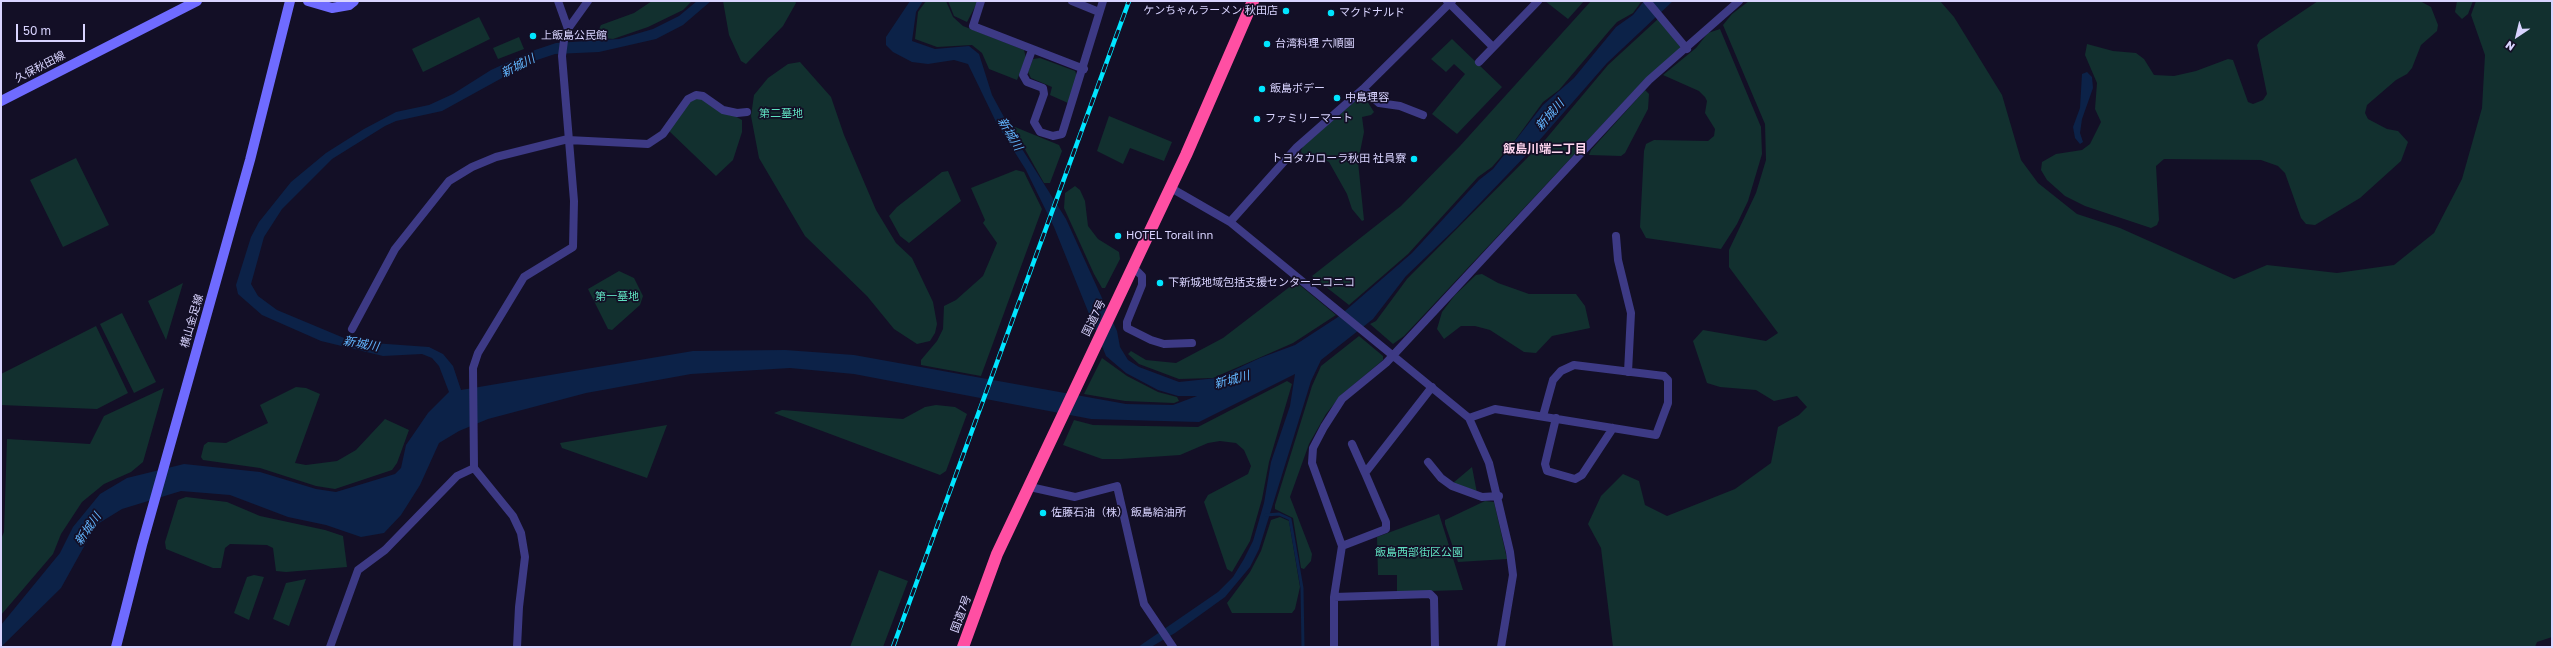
<!DOCTYPE html>
<html>
<head>
<meta charset="utf-8">
<style>
  body { margin:0 }
  #map { position:relative; width:2553px; height:648px; overflow:hidden; background:#130f26; font-family:"Golos Text",sans-serif }
  canvas { display:block }
  .frame { position:absolute; inset:0; border:2px solid #d9d4ff; pointer-events:none }
  .north { position:absolute; left:2497px; top:16px; width:40px; height:40px; -webkit-text-stroke:3px #130f26; paint-order:stroke; rotate:215deg; font-size:11px; font-weight:700; line-height:16px; text-align:center; color:#d9d4ff }
  .north::after { content:''; display:block; margin:auto; width:14px; height:18px; background:#d9d4ff; clip-path:polygon(50% 0,100% 100%,50% 72%,0 100%) }
  .scale { position:absolute; left:16px; top:24px; width:69px; height:18px; box-sizing:border-box; border:2px solid #d9d4ff; border-top:0; padding-left:5px; font-size:12px; line-height:14px; white-space:nowrap; color:#d9d4ff; -webkit-text-stroke:3px #130f26; paint-order:stroke }
</style>
</head>
<body>
<div id="map">
<canvas width="2553" height="648"></canvas>
<div class="frame"></div>
<div class="north">N</div>
<div class="scale">50 m</div>
</div>
<script>
const c = document.querySelector('canvas').getContext('2d');
c.lineJoin = 'round';
function fillPath(path, color) { c.fillStyle = color; c.fill(path, 'evenodd'); }
const poly = rows => new Path2D(rows.map(r => 'M' + r).join(''));
function stroke(path, color, width, dash) { c.strokeStyle = color; c.lineWidth = width; c.lineCap = dash ? 'butt' : 'round'; c.setLineDash(dash || []); c.stroke(path); }
function drawText(font, color, halo, rows, align = 'center') {
  c.font = font + ' "Golos Text","Noto Sans JP",sans-serif'; c.lineWidth = 3.5; c.setLineDash([]); c.textBaseline = 'middle'; c.strokeStyle = halo; c.fillStyle = color; for (const [text, x, y, turn = 0] of rows) {
    c.save(); c.translate(x, y); c.rotate((+turn || 0) * Math.PI / 180); c.textAlign = isNaN(turn) ? turn : align; if (halo) c.strokeText(text, 0, 0); c.fillText(text, 0, 0); c.restore();
  }
}
const green = poly([
  [652,1,692,1,683,10,648,27,613,39,603,38,599,35,598,31,601,25,634,13],
  [723,1,795,1,796,3,783,26,746,64,741,61,729,35],
  [926,1,946,1,953,17,963,26,1024,50,1026,58,1017,80,989,69,982,53,972,45,937,47,915,39,918,12],
  [948,1,978,1,967,22,954,16],
  [1545,1,1584,1,1568,19],
  [1591,1,1641,2,1633,13,1617,22,1609,31,1559,90,1543,102,1513,143,1492,167,1478,177,1408,254,1349,305,1312,276,1401,206,1460,146],
  [1749,1,1940,1,1954,17,2002,95,2021,160,2038,183,2077,214,2120,228,2234,279,2267,265,2337,273,2394,265,2434,233,2462,179,2482,108,2485,55,2471,15,2476,1,2552,1,2552,637,2537,642,2535,647,1613,647,1601,548,1588,524,1601,496,1623,474,1639,481,1645,505,1667,516,1735,489,1771,463,1778,427,1799,415,1807,407,1797,396,1774,401,1756,390,1720,387,1707,383,1693,341,1703,330,1766,341,1778,333,1729,267,1729,250,1756,193,1766,160,1765,124,1723,25,1732,14],
  [2318,1,2420,1,2431,7,2438,25,2437,31,2421,45,2412,68,2407,74,2396,80,2367,105,2365,113,2368,119,2387,129,2398,131,2408,142,2401,161,2360,198,2315,225,2306,224,2301,218,2285,173,2278,166,2261,160,2164,159,2156,166,2159,220,2157,225,2151,228,2085,206,2065,196,2047,180,2041,170,2042,162,2056,154,2082,150,2090,144,2101,122,2095,109,2097,83,2085,55,2087,44,2113,51,2136,53,2144,59,2154,75,2174,76,2196,71,2228,59,2233,60,2248,102,2253,104,2263,100,2267,94,2257,45,2260,40],
  [2457,1,2473,1,2468,14,2462,19,2455,12],
  [479,17,490,39,423,72,412,49],
  [1658,19,1682,49,1645,79,1404,336,1393,344,1370,324,1376,321,1407,279,1545,140,1608,65],
  [1720,29,1761,127,1762,154,1748,201,1737,224,1721,249,1646,238,1640,227,1644,151,1646,144,1654,140,1708,141,1714,136,1715,129,1705,113,1707,101,1705,97,1699,91,1663,75,1696,48,1708,33],
  [519,37,524,49,498,59,493,48],
  [1452,39,1502,87,1457,134,1432,114,1465,74,1454,64,1446,72,1431,59],
  [1040,58,1075,71,1077,76,1068,103,1050,95,1052,87,1031,78,1028,72,1033,59],
  [800,62,831,97,844,135,876,210,896,243,912,258,933,302,937,324,935,333,930,341,917,344,894,329,867,296,805,236,759,158,751,116,754,95,768,78,788,64],
  [1645,90,1649,94,1648,109,1625,153,1621,156,1589,155,1591,150],
  [698,96,742,120,742,132,733,160,716,176,668,130,689,101],
  [1359,98,1367,101,1374,112,1371,115,1362,117,1364,132,1358,162,1364,220,1362,221,1352,209,1347,194,1329,162,1317,156,1302,154,1301,151,1303,146],
  [1109,116,1172,142,1164,161,1130,148,1123,164,1097,151],
  [1015,127,1059,145,1062,151,1050,183,1044,183,1013,128],
  [76,158,109,225,63,247,30,180],
  [1016,170,1024,172,1042,209,981,376,921,365,921,360,937,341,943,329,944,306,956,300,983,276,997,243,983,223,985,220,971,188],
  [948,171,961,201,909,243,900,236,889,216,897,207,942,172],
  [1075,186,1080,190,1085,201,1088,226,1098,239,1119,252,1120,259,1105,288,1102,288,1094,274,1064,208,1065,193],
  [619,271,634,278,643,296,640,305,612,330,608,329,588,289],
  [1482,274,1498,283,1529,294,1576,294,1585,306,1590,328,1552,336,1536,353,1524,352,1490,330,1475,326,1461,326,1444,339,1437,329,1442,312,1455,295,1476,275],
  [1296,282,1336,315,1293,343,1213,378,1179,379,1139,364,1128,354,1131,351,1146,360,1176,363,1223,338],
  [183,283,166,340,148,301],
  [122,313,156,382,134,393,100,324],
  [96,326,128,393,97,409,1,405,1,374],
  [1359,336,1383,356,1383,360,1341,395,1326,414,1309,444,1290,497,1312,554,1311,561,1304,569,1301,568,1293,518,1275,509,1275,505,1312,386,1321,366],
  [1102,358,1127,376,1158,392,1177,397,1179,401,1174,403,1125,401,1084,394],
  [1287,381,1292,384,1269,462,1262,499,1250,541,1232,572,1227,569,1204,502,1208,495,1248,474,1251,466,1244,450,1236,443,1220,441,1208,443,1180,455,1121,459,1102,459,1063,445,1074,420,1093,425,1198,427],
  [296,387,306,388,320,394,295,463,306,465,337,461,356,450,385,419,409,430,397,463,392,470,335,489,316,486,260,468,203,460,201,457,204,445,208,442,226,443,268,423,260,405],
  [164,388,143,462,131,472,104,484,82,502,61,534,53,554,1,615,1,539,4,532,7,439,90,444,104,416],
  [936,405,955,407,967,414,946,471,940,475,774,413,782,410,903,419,925,407],
  [667,425,647,478,562,448,560,443],
  [1472,467,1477,493,1453,483],
  [186,497,227,502,260,516,325,530,343,536,347,567,286,572,276,571,273,548,267,545,230,544,225,548,221,568,213,568,166,549,165,542,178,500],
  [1485,501,1494,502,1507,559,1458,562,1445,524,1445,520],
  [1439,514,1463,590,1397,592,1397,575,1378,575,1377,537],
  [1280,517,1289,521,1300,587,1295,609,1292,613,1232,613,1227,603,1250,572,1261,551,1271,520],
  [879,570,908,581,883,647,850,647],
  [254,575,264,577,249,620,234,613,247,577],
  [306,579,289,626,273,619,286,583]
]);
const water = poly([
  [697,1,711,1,683,25,656,39,599,52,555,54,531,62,442,111,396,121,385,126,332,159,282,209,264,237,251,284,258,296,277,310,344,338,373,343,429,347,443,354,453,366,461,390,693,351,785,350,854,355,1126,404,1173,405,1197,396,1178,396,1158,390,1126,373,1106,356,1054,227,1026,170,997,124,968,64,954,60,928,64,912,62,893,52,886,45,886,37,910,1,923,1,916,12,912,41,935,49,969,46,979,54,992,95,1017,141,1066,219,1117,331,1120,347,1128,360,1139,367,1179,382,1217,378,1260,358,1295,345,1338,317,1412,253,1479,180,1493,169,1543,105,1574,78,1616,27,1633,15,1644,1,1673,1,1607,63,1530,151,1456,228,1406,276,1373,319,1321,360,1311,381,1259,549,1250,567,1225,597,1175,633,1151,647,1138,647,1218,592,1233,577,1244,559,1253,541,1264,503,1271,462,1290,406,1295,374,1199,422,1091,419,854,374,790,368,691,374,586,393,488,419,459,431,439,443,420,485,401,515,384,533,361,537,326,525,288,517,230,495,181,491,122,509,96,525,61,588,1,647,1,625,60,553,73,527,100,494,127,478,184,464,260,472,316,489,336,492,395,474,401,468,406,445,415,432,428,413,449,392,439,366,432,358,422,354,383,356,321,341,262,315,238,294,236,285,251,237,259,222,291,182,326,153,364,129,396,112,429,105,453,94,491,70,535,50,556,43,619,39,653,29,679,16],
  [2087,72,2092,77,2093,88,2082,119,2080,133,2083,142,2080,144,2075,138,2073,127,2080,108,2082,74]
]);
const stream = poly([
  [1266,515,1279,514,1290,519,1302,588,1303,647]
]);
const street = poly([
  [558,1,568,29],
  [981,1,973,26,1084,69],
  [1072,1,1099,12],
  [1447,1,1493,47],
  [1647,1,1687,49],
  [1032,50,1023,75,1027,82,1043,88,1044,94,1034,122,1040,132,1053,136,1062,134,1103,1],
  [1479,62,1538,1],
  [1363,89,1379,103,1400,106,1423,115],
  [568,140,648,144,663,134,688,99,696,95,703,96,723,110,737,113,747,112],
  [1171,188,1230,222,1469,418,1489,463,1510,552,1513,575,1501,647],
  [1230,222,1297,147,1363,89,1452,1],
  [1616,236,1618,260,1631,313,1628,372],
  [1133,267,1142,276,1142,285,1127,322,1127,328,1151,340,1164,344,1192,343],
  [352,329,395,249,449,181,472,167,496,157,568,139],
  [1469,418,1495,409,1656,435,1668,403,1668,380,1664,376,1574,365,1561,371,1553,380,1543,416],
  [1556,418,1545,464,1547,471,1575,479,1582,475,1613,428],
  [1352,444,1365,473],
  [1428,462,1441,478,1452,486,1482,497,1499,496],
  [1030,487,1075,497,1117,486,1144,604,1173,647],
  [1342,546,1386,529,1386,522,1365,473,1432,387],
  [1334,597,1430,594,1434,598,1435,647],
  [330,647,358,570,385,550,457,476,474,468],
  [517,647,519,607,525,557,521,533,513,516,474,468,473,368,478,353,524,277,573,247,574,201,562,56,565,33,588,1],
  [1334,647,1334,597,1342,546,1312,463,1313,448,1324,427,1342,399,1386,363,1649,80,1739,1]
]);
const secondary = poly([
  [308,1,332,8,349,5,354,1],
  [1,101,197,1],
  [116,647,142,545,250,160,290,1]
]);
const highway = poly([
  [963,647,997,554,1186,155,1253,1]
]);
const rail = poly([
  [893,647,1129,1]
]);
const markers = [
  [1286,11,4,"#00e5ff"],
  [1331,13,4,"#00e5ff"],
  [533,36,4,"#00e5ff"],
  [1267,44,4,"#00e5ff"],
  [1262,89,4,"#00e5ff"],
  [1337,98,4,"#00e5ff"],
  [1257,119,4,"#00e5ff"],
  [1414,159,4,"#00e5ff"],
  [1118,236,4,"#00e5ff"],
  [1160,283,4,"#00e5ff"],
  [1043,513,4,"#00e5ff"]
];
const poiNames = [
  ["ケンちゃんラーメン 秋田店",1278,11,"right"],
  ["マクドナルド",1339,13],
  ["上飯島公民館",541,36],
  ["台湾料理 六順園",1275,44],
  ["飯島ボデー",1270,89],
  ["中島理容",1345,98],
  ["ファミリーマート",1265,119],
  ["トヨタカローラ秋田 社員寮",1406,159,"right"],
  ["HOTEL Torail inn",1126,236],
  ["下新城地域包括支援センターニコニコ",1168,283],
  ["佐藤石油（株） 飯島給油所",1051,513]
];
const streetNames = [
  ["久保秋田線",40,67,-27],
  ["国道7号",1094,318,-64],
  ["横山金足線",192,321,-74],
  ["国道7号",961,614,-70]
];
const parkNames = [
  ["第二墓地",781,114],
  ["第一墓地",617,297],
  ["飯島西部街区公園",1419,553]
];
const waterNames = [
  ["新城川",518,66,-27],
  ["新城川",1550,115,-49],
  ["新城川",1010,134,59],
  ["新城川",361,344,10],
  ["新城川",1232,380,-15],
  ["新城川",88,529,-55]
];
const neighbourhoodNames = [
  ["飯島川端二丁目",1545,149]
];
fillPath(green, '#12302f');
fillPath(water, '#0c2248');
stroke(stream, '#0c2248', 3);
stroke(street, '#3d3a85', 8);
stroke(secondary, '#6f6bff', 10);
stroke(highway, '#ff4fa3', 12);
stroke(rail, '#00e5ff', 4.5);
stroke(rail, '#130f26', 3, [9]);
for (const [x, y, r, color] of markers) { const dot = new Path2D(); dot.arc(x, y, r, 0, 2 * Math.PI); c.fillStyle = color; c.fill(dot); stroke(dot, '#130f26', 1.5); }
drawText('11px', '#d9d4ff', '#130f26', poiNames, 'left');
drawText('11px', '#d9d4ff', '#130f26', streetNames);
drawText('11px', '#5fe0c0', '#130f26', parkNames);
drawText('italic 12px', '#62b6ff', '#130f26', waterNames);
drawText('bold 12px', '#ffd6f0', '#130f26', neighbourhoodNames);
</script>
</body>
</html>
